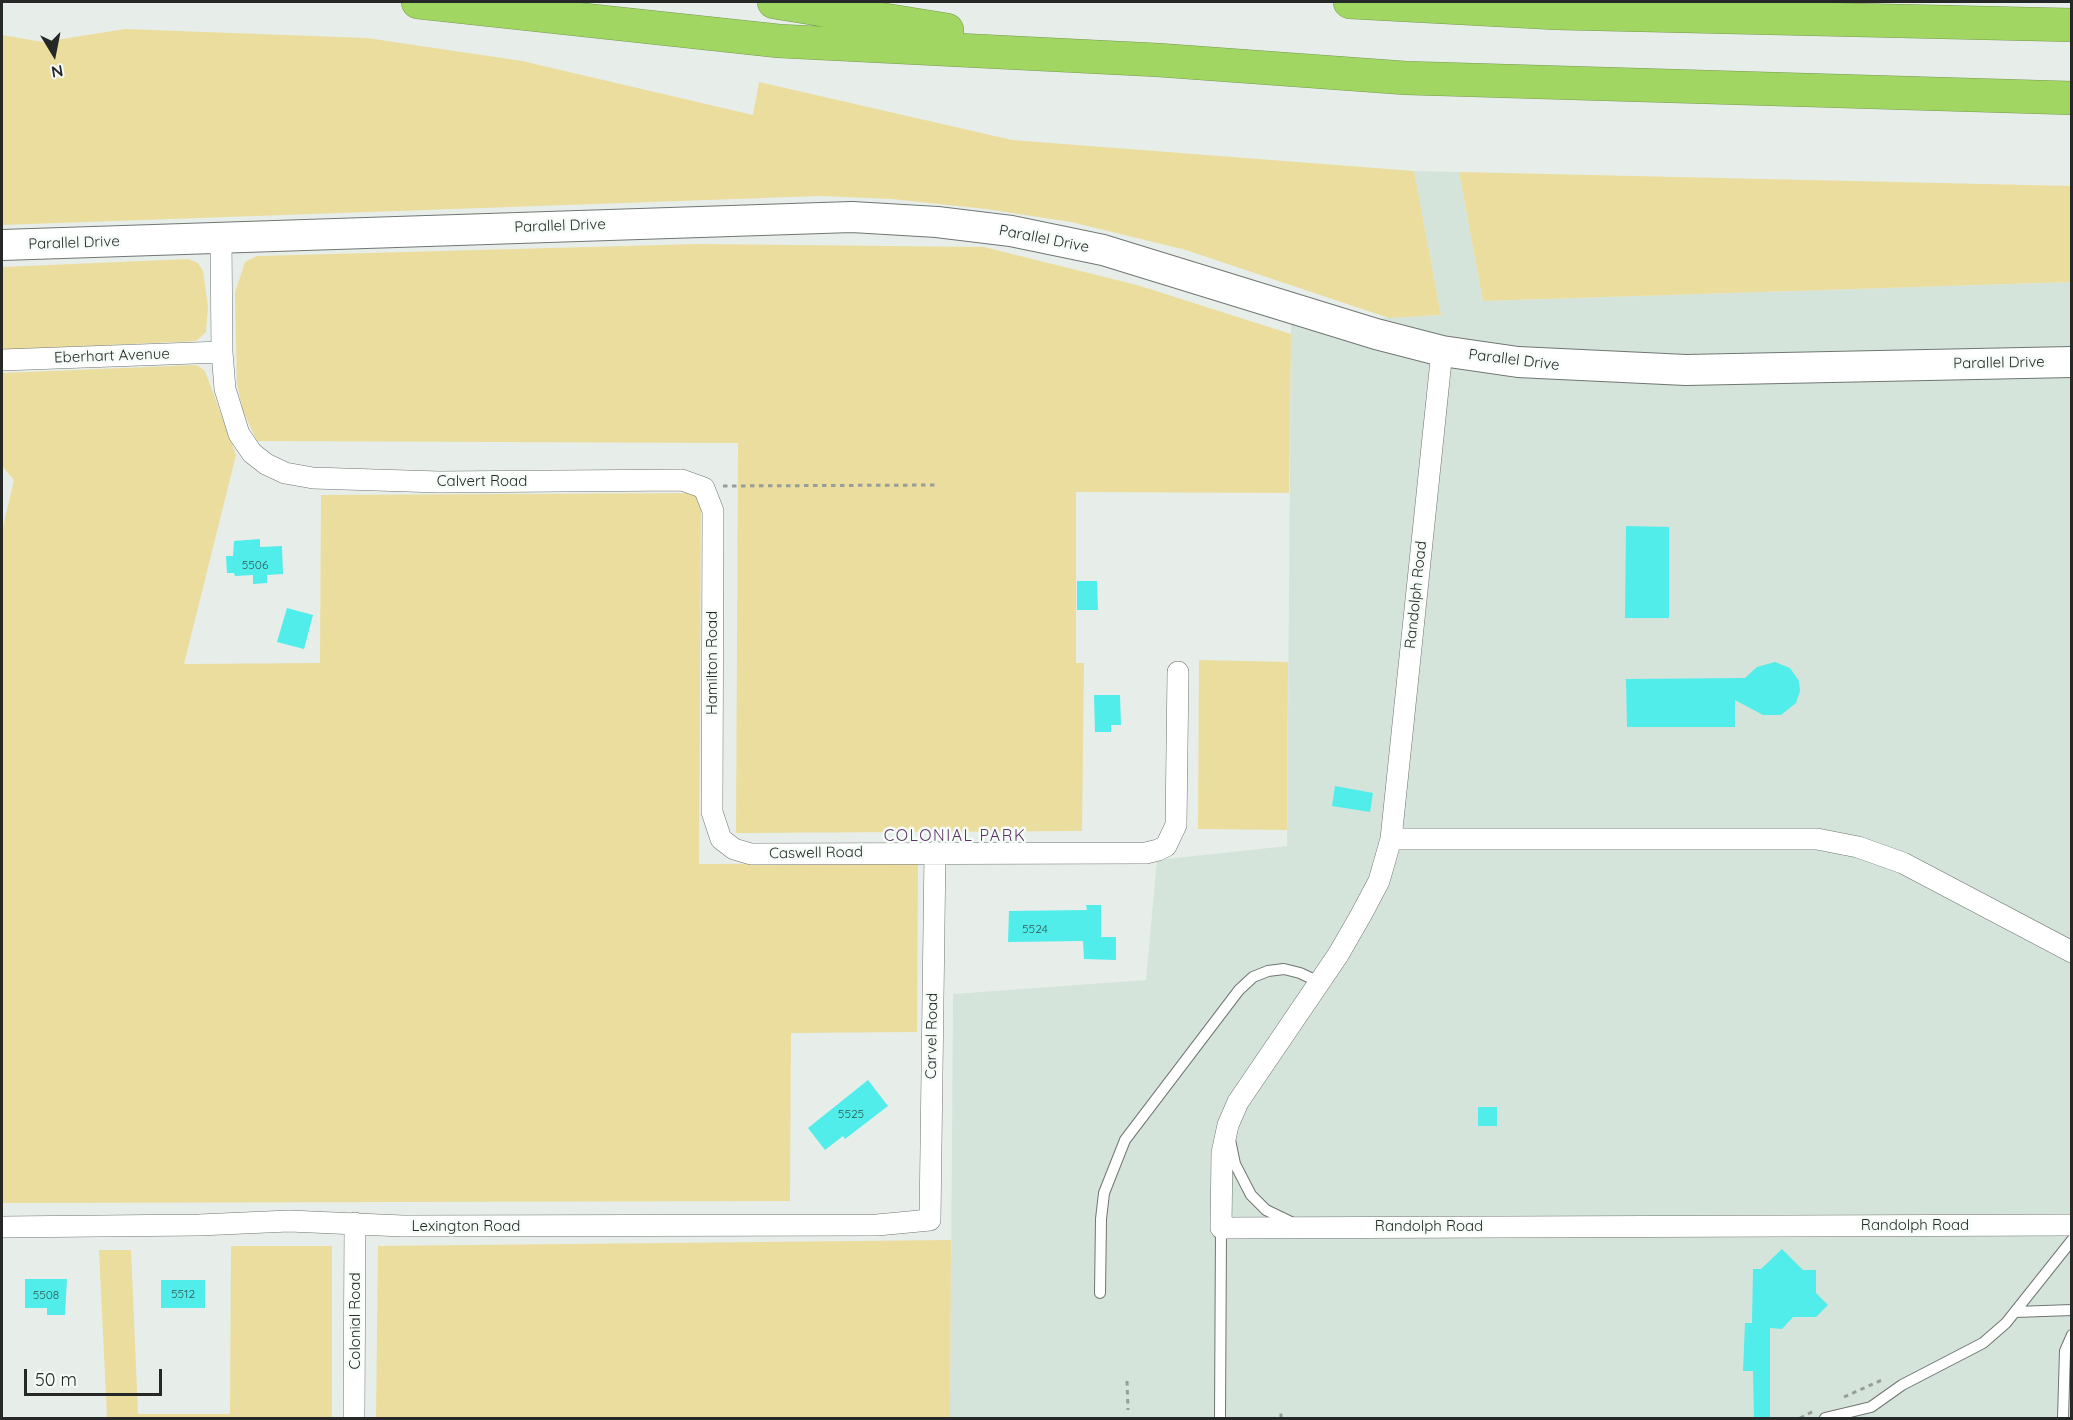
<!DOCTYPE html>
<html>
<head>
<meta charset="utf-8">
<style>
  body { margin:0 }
  #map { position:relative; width:2073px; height:1420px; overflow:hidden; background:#e7eeea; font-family:Quicksand,sans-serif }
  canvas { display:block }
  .frame { position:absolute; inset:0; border:3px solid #252826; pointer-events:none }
  .north { position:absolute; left:24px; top:24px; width:60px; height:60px; -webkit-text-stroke:4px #f5fcf8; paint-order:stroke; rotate:170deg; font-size:16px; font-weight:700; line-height:24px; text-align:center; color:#252826 }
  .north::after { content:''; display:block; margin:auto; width:21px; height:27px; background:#252826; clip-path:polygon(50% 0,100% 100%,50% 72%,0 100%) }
  .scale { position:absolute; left:24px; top:1369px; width:138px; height:27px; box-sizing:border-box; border:3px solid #252826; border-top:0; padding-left:8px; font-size:18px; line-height:21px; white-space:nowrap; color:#252826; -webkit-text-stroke:4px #f5fcf8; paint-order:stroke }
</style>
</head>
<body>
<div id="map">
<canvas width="2073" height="1420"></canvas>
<div class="frame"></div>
<div class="north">N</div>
<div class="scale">50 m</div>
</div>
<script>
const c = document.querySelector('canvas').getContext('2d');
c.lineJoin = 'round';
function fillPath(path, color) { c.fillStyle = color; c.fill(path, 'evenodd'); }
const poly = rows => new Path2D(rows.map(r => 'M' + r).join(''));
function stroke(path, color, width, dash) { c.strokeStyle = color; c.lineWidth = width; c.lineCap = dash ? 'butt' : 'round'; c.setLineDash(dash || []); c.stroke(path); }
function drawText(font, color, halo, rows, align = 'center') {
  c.font = font + ' Quicksand,sans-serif'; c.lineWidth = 5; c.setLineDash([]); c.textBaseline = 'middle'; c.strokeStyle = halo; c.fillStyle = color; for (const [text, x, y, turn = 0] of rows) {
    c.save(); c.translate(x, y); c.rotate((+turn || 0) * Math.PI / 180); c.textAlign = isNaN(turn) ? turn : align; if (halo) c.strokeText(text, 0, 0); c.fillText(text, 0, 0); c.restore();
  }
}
const built = poly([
  [1414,171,1459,172,1483,301,2071,282,2071,1418,950,1418,953,994,1146,980,1157,860,1287,846,1291,323,1441,315]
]);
const green = poly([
  [125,29,367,38,522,61,753,115,759,82,1012,140,1414,171,1441,315,1389,318,1186,250,1071,222,986,209,892,199,820,196,2,225,2,35,43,42],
  [1459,172,2071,186,2071,282,1483,301],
  [699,244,984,247,1137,285,1291,334,1289,493,1076,492,1076,663,1084,663,1082,831,736,833,738,443,257,441,243,411,237,384,235,293,245,262,257,256],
  [188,259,198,263,203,271,208,307,206,332,196,341,2,350,2,267],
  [197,365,205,371,236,455,184,664,320,663,321,495,701,493,699,864,918,863,917,1032,791,1033,790,1201,2,1203,2,531,14,480,2,466,2,373],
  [1199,660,1288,662,1287,830,1198,829],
  [951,1240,950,1418,376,1418,378,1246],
  [231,1246,332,1246,332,1418,107,1418,99,1250,131,1250,138,1414,230,1414]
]);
const building = poly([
  [1626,526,1669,527,1669,618,1625,618],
  [260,539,260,547,282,546,283,574,267,575,267,583,253,584,253,575,235,576,234,573,227,573,226,556,233,556,234,541],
  [1077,581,1097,581,1098,610,1077,610],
  [287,608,313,615,304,649,277,642],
  [1775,662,1790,668,1799,681,1800,691,1796,703,1781,715,1763,715,1735,700,1735,727,1627,727,1626,679,1745,678,1757,667],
  [1094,695,1120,695,1121,725,1111,725,1111,732,1095,732],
  [1335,786,1373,793,1370,812,1332,806],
  [1086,905,1101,905,1101,937,1116,937,1116,960,1084,959,1083,941,1008,942,1009,911,1087,910],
  [868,1080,888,1106,845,1139,843,1136,825,1150,808,1128],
  [1478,1107,1497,1107,1497,1126,1478,1126],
  [1782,1249,1803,1270,1816,1270,1816,1293,1828,1305,1816,1317,1793,1317,1782,1329,1770,1328,1770,1419,1754,1419,1753,1371,1743,1371,1745,1323,1752,1323,1753,1269,1761,1269],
  [25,1279,67,1279,65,1315,47,1315,47,1308,25,1308],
  [161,1280,205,1280,205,1308,161,1308]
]);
const path = poly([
  [723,486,937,485],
  [1127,1381,1128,1410],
  [1844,1397,1882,1380],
  [1281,1418,1281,1410],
  [1800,1418,1814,1411]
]);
const lane = poly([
  [1230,1140,1235,1164,1251,1195,1266,1210,1293,1223],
  [1100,1293,1101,1219,1104,1193,1125,1140,1239,990,1253,977,1268,971,1284,969,1300,973,1319,982],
  [2015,1312,2072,1310],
  [1220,1418,1221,1228],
  [1825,1418,1871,1407,1902,1385,1983,1343,2006,1323,2072,1240],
  [2063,1418,2065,1351,2072,1335]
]);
const street = poly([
  [221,238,222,352,225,389,239,434,252,453,266,464,285,473,313,478,439,482,682,480,704,488,713,511,712,812,721,839,734,849,751,854,1146,853,1158,850,1166,846,1176,825,1178,672],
  [1442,351,1391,839,1379,881,1361,915,1338,955,1238,1102,1228,1125,1222,1153,1221,1228,2072,1225],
  [2,360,222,352],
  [1391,839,1817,839,1858,847,1903,863,2072,952],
  [2,1227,199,1225,289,1221,403,1226,877,1225,930,1220,935,852],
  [354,1418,355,1223]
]);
const secondary = poly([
  [2,245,852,217,937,222,1011,231,1103,250,1376,334,1442,351,1518,362,1686,370,2072,362]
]);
const highway = poly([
  [418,2,779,41,1158,60,1406,78,2072,98],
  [774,2,947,30],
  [1350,2,1556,13,2072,25]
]);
const numberNames = [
  ["5506",255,565],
  ["5524",1035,929],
  ["5525",851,1114],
  ["5512",183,1294],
  ["5508",46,1295]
];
const streetNames = [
  ["Parallel Drive",560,226,-2],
  ["Parallel Drive",1044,239,11],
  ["Parallel Drive",74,243,-2],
  ["Eberhart Avenue",112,356,-2],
  ["Parallel Drive",1514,360,7],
  ["Parallel Drive",1999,363,-1],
  ["Calvert Road",482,481],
  ["Randolph Road",1416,595,-84],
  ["Hamilton Road",712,663,-90],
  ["Caswell Road",816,853,-1],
  ["Carvel Road",932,1036,-89],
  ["Randolph Road",1915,1225],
  ["Lexington Road",466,1226],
  ["Randolph Road",1429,1226],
  ["Colonial Road",355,1321,-90]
];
const neighbourhoodNames = [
  ["COLONIAL PARK",955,836]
];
fillPath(built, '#d5e4db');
fillPath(green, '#ebdd9d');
fillPath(building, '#50edea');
stroke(lane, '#707672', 12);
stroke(street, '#707672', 22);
stroke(secondary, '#707672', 32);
stroke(highway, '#76994e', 34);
stroke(path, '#979d99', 3, [4.5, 4.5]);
stroke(lane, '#fff', 10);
stroke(street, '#fff', 21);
stroke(secondary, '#fff', 30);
stroke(highway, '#a2d663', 33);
drawText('12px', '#305957', null, numberNames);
drawText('15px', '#252826', '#f5fcf8', streetNames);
c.letterSpacing = '1.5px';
drawText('16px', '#5e3266', '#f5fcf8', neighbourhoodNames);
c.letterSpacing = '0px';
</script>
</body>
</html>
